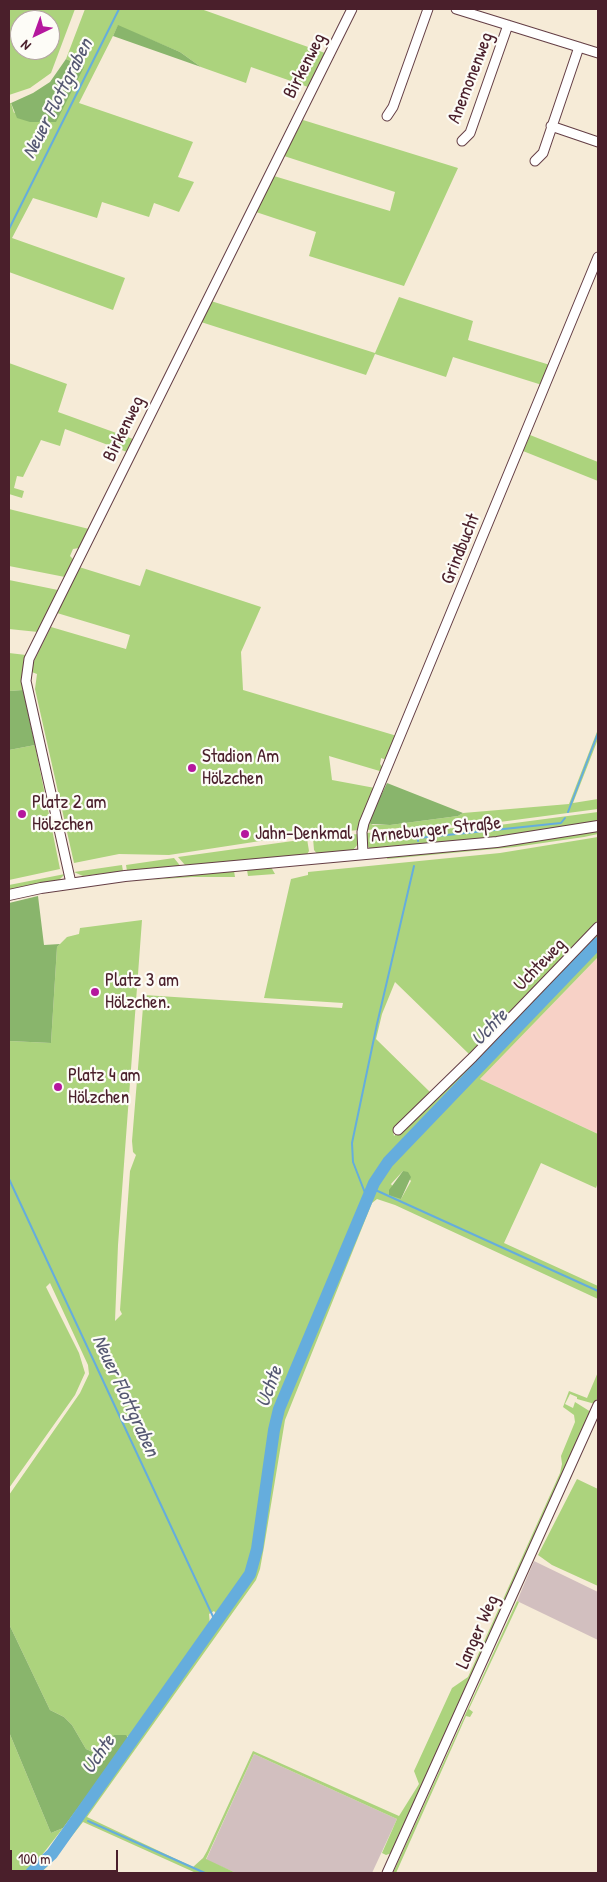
<!DOCTYPE html>
<html>
<head>
<meta charset="utf-8">
<style>
  body { margin:0 }
  #map { position:relative; width:607px; height:1882px; overflow:hidden; background:#f6ebd7; font-family:"Patrick Hand",sans-serif }
  canvas { display:block }
  .frame { position:absolute; inset:0; border:10px solid #4a1f2b; pointer-events:none }
  .north { position:absolute; left:10px; top:10px; width:50px; height:50px; box-sizing:border-box; background:#fdfcf7; border:1px solid #b5a4a5; border-radius:50%; rotate:222deg; font-size:14px; font-weight:700; line-height:20px; text-align:center; color:#4a1f2b }
  .north::after { content:''; display:block; margin:auto; width:18px; height:22px; background:#b5179e; clip-path:polygon(50% 0,100% 100%,50% 72%,0 100%) }
  .scale { position:absolute; left:10px; top:1850px; width:108px; height:22px; box-sizing:border-box; border:2px solid #4a1f2b; border-top:0; padding-left:6px; font-size:15px; line-height:18px; white-space:nowrap; color:#4a1f2b; -webkit-text-stroke:4px #fdfcf7; paint-order:stroke }
</style>
</head>
<body>
<div id="map">
<canvas width="607" height="1882"></canvas>
<div class="frame"></div>
<div class="north">N</div>
<div class="scale">100 m</div>
</div>
<script>
const c = document.querySelector('canvas').getContext('2d');
c.lineJoin = 'round';
function fillPath(path, color) { c.fillStyle = color; c.fill(path, 'evenodd'); }
const poly = rows => new Path2D(rows.map(r => 'M' + r).join(''));
function stroke(path, color, width, dash) { c.strokeStyle = color; c.lineWidth = width; c.lineCap = dash ? 'butt' : 'round'; c.setLineDash(dash || []); c.stroke(path); }
function drawText(font, color, halo, rows, align = 'center') {
  c.font = font + ' "Patrick Hand",sans-serif'; c.lineWidth = 4.5; c.setLineDash([]); c.textBaseline = 'middle'; c.strokeStyle = halo; c.fillStyle = color; for (const [text, x, y, turn = 0] of rows) {
    c.save(); c.translate(x, y); c.rotate((+turn || 0) * Math.PI / 180); c.textAlign = isNaN(turn) ? turn : align; if (halo) c.strokeText(text, 0, 0); c.fillText(text, 0, 0); c.restore();
  }
}
const built = poly([
  [598,957,598,1134,480,1079]
]);
const industrial = poly([
  [534,1561,598,1592,598,1640,517,1601],
  [254,1754,397,1819,372,1873,236,1873,206,1860]
]);
const green = poly([
  [9,9,75,9,51,73,30,88,9,95],
  [20,20,50,20,50,50,20,50],
  [85,9,201,9,325,53,308,87,251,67,246,83,201,67,180,52,118,26,79,103,193,142,178,177,194,182,179,212,154,203,149,217,102,202,97,218,33,198,12,238,125,278,113,310,9,272,9,103,11,103,14,113,84,67,66,59],
  [303,120,458,168,404,286,309,256,316,232,256,212,274,176,390,211,395,192,284,156],
  [399,297,473,321,468,340,550,365,542,385,453,357,446,377,375,354,366,375,201,322,211,301,375,353],
  [9,363,67,384,58,412,133,439,127,452,65,429,60,446,41,440,23,477,17,476,14,488,24,491,22,498,9,494],
  [530,435,598,462,598,481,523,451],
  [9,509,89,529,79,548,73,549,70,556,73,559,65,577,9,566],
  [79,567,140,586,146,569,261,607,241,652,243,690,397,736,387,760,381,758,380,764,384,769,383,772,329,756,332,780,375,788,359,830,293,836,169,855,119,854,74,863,35,689,37,674,29,671,51,627,126,649,130,635,57,613],
  [9,580,58,590,38,632,9,629],
  [9,653,26,655,22,672,23,690,9,691],
  [598,729,598,739,573,803,598,799,598,809,492,823,366,830,368,822,373,825,390,825,458,816,463,813,569,804],
  [35,745,60,869,9,880,9,750],
  [598,812,598,821,495,838,372,850,367,846,365,833,492,826],
  [598,830,598,834,584,837,515,847,387,859,388,856],
  [359,834,359,843,353,850,318,855,314,850,313,838],
  [598,837,598,923,470,1055,395,982,382,1014,376,1039,431,1093,393,1130,394,1136,598,932,598,957,480,1079,598,1134,598,1182,596,1188,541,1163,504,1243,598,1286,598,1299,395,1205,377,1199,372,1203,285,1420,264,1547,260,1569,256,1580,87,1817,193,1867,203,1858,207,1851,253,1751,399,1816,419,1784,414,1771,452,1688,468,1677,560,1473,562,1464,561,1456,575,1422,574,1415,563,1407,569,1391,587,1398,598,1372,598,1396,595,1404,577,1399,577,1397,570,1394,565,1404,573,1408,575,1402,591,1412,392,1853,386,1855,382,1853,397,1819,254,1754,206,1859,236,1873,196,1873,83,1822,49,1865,40,1873,36,1873,56,1852,253,1575,261,1538,280,1415,312,1337,307,1336,272,1424,254,1546,246,1576,218,1616,214,1611,209,1614,210,1625,129,1739,128,1736,97,1754,86,1749,72,1725,64,1717,50,1710,9,1624,9,1495,80,1393,89,1374,88,1365,50,1283,46,1287,79,1353,85,1373,75,1395,9,1488,9,1041,51,1043,57,947,67,937,79,934,80,928,142,920,118,1245,115,1321,122,1314,120,1310,130,1171,136,1155,133,1152,132,1141,144,995,342,1008,343,1003,264,998,291,879,308,875,308,872,500,853],
  [403,1171,411,1181,401,1199,391,1184],
  [307,839,309,851,306,856,195,867,194,864,185,865,178,857],
  [174,858,182,868,127,871,126,865],
  [122,865,123,871,83,876,74,872],
  [271,867,275,874,248,876,247,870],
  [234,871,235,877,192,877,149,880],
  [65,874,59,880,9,891,9,885],
  [577,1479,598,1489,598,1586,552,1565,538,1555],
  [517,1601,519,1602,469,1709,473,1712,470,1717,466,1716,396,1873,393,1873],
  [9,1732,51,1833,63,1828,35,1864,24,1873,9,1873]
]);
const forest = poly([
  [118,25,180,52,201,67,113,36],
  [66,59,84,67,56,122,30,122,17,118,11,103,33,93,50,82],
  [23,690,35,745,9,750,9,691],
  [387,783,463,813,458,816,390,825,371,824,368,822],
  [38,896,44,945,60,944,57,947,51,1043,9,1041,9,903],
  [403,1171,408,1172,411,1177,401,1199,389,1195,389,1190],
  [9,1624,50,1710,64,1717,72,1725,86,1749,97,1754,114,1735,126,1735,129,1739,63,1828,51,1833,9,1732]
]);
const stream = poly([
  [9,229,119,9],
  [568,812,598,733],
  [418,841,418,838,561,823,565,818],
  [9,1179,216,1623],
  [371,1188,598,1291],
  [367,1198,353,1162,352,1143,377,1024,414,866],
  [78,1816,80,1818],
  [88,1821,205,1873]
]);
const river = poly([
  [31,1873,52,1854,250,1574,257,1549,274,1430,279,1409,374,1183,388,1162,598,943]
]);
const minor = poly([
  [456,9,598,53],
  [387,116,393,107,428,9],
  [551,126,598,142],
  [462,141,470,133,508,25],
  [535,161,543,153,579,47],
  [363,854,362,832,364,823,598,257],
  [71,883,26,681,29,659,352,9],
  [398,1130,473,1057,598,927],
  [387,1873,598,1405]
]);
const major = poly([
  [9,895,41,888,125,876,497,842,598,826]
]);
const markers = [
  [192,768,5,"#b5179e"],
  [22,814,5,"#b5179e"],
  [245,834,5,"#b5179e"],
  [95,992,5,"#b5179e"],
  [58,1087,5,"#b5179e"]
];
const streetNames = [
  ["Birkenweg",305,66,-63],
  ["Anemonenweg",471,78,-69],
  ["Birkenweg",124,429,-64],
  ["Grindbucht",461,549,-68],
  ["Arneburger Straße",436,830,-6],
  ["Uchteweg",540,965,-46],
  ["Langer Weg",478,1632,-66]
];
const poiNames = [
  ["Stadion Am",202,757],
  ["Hölzchen",202,779],
  ["Platz 2 am",32,803],
  ["Hölzchen",32,825],
  ["Jahn-Denkmal",255,834],
  ["Platz 3 am",105,981],
  ["Hölzchen.",105,1003],
  ["Platz 4 am",68,1076],
  ["Hölzchen",68,1098]
];
const waterNames = [
  ["Neuer Flottgraben",58,99,-63],
  ["Uchte",490,1028,-46],
  ["Uchte",270,1387,-70],
  ["Neuer Flottgraben",125,1396,65],
  ["Uchte",99,1755,-55]
];
fillPath(built, '#f7d1c6');
fillPath(industrial, '#d2bfbf');
fillPath(green, '#acd37d');
fillPath(forest, '#89b56c');
stroke(stream, '#65addd', 2);
stroke(river, '#65addd', 12);
stroke(minor, '#643e45', 11);
stroke(major, '#643e45', 12);
stroke(minor, '#fff', 9);
stroke(major, '#fff', 10);
for (const [x, y, r, color] of markers) { const dot = new Path2D(); dot.arc(x, y, r, 0, 2 * Math.PI); c.fillStyle = color; c.fill(dot); stroke(dot, '#fdfcf7', 2); }
drawText('19px', '#4a1f2b', '#fdfcf7', streetNames);
drawText('19px', '#4a1f2b', '#fdfcf7', poiNames, 'left');
drawText('italic 20px', '#555872', '#fdfcf7', waterNames);
</script>
</body>
</html>
